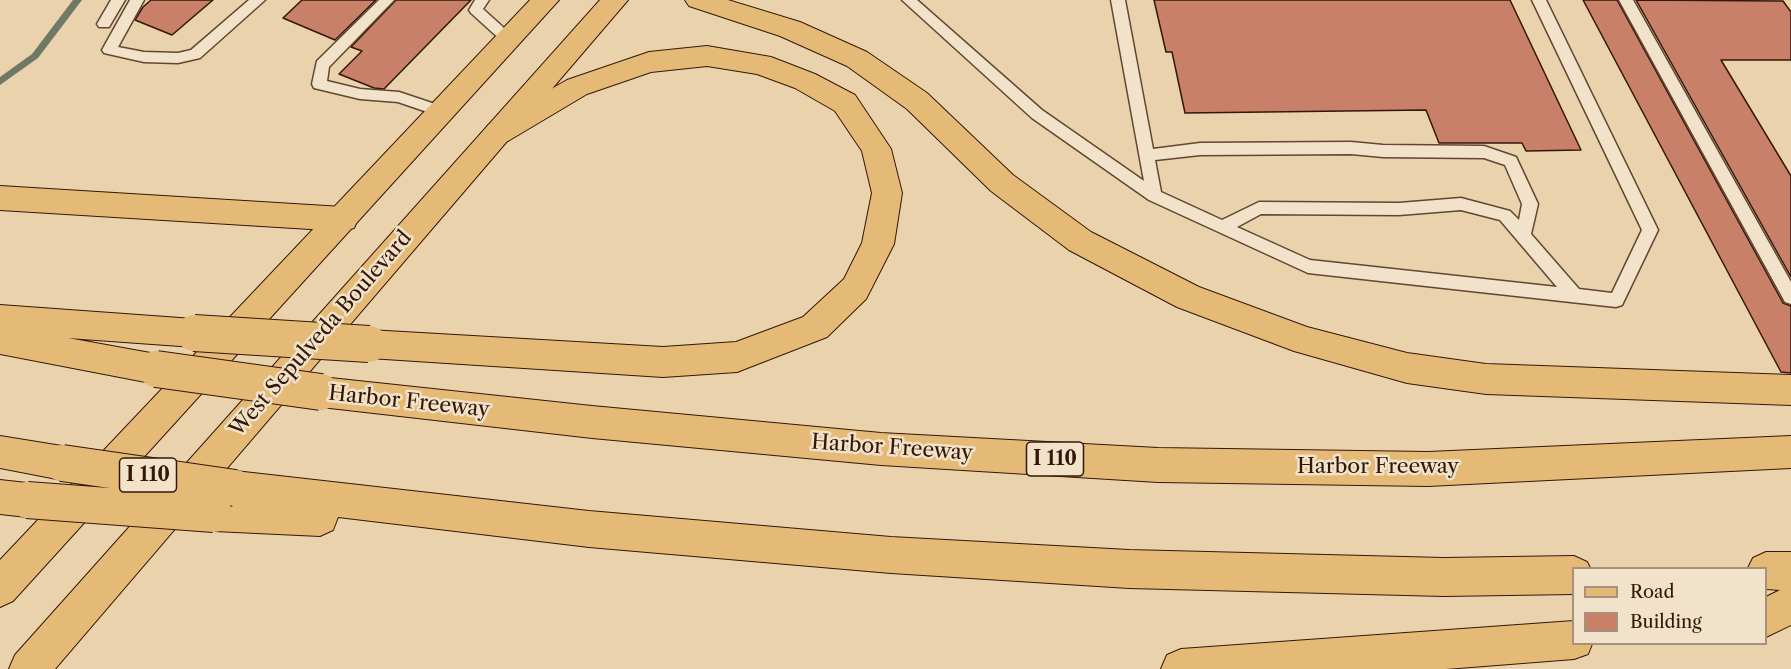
<!DOCTYPE html>
<html>
<head>
<meta charset="utf-8">
<style>
  body { margin:0 }
  #map { position:relative; width:1791px; height:669px; overflow:hidden; background:#ead3ac; font-family:"Libre Caslon Text",serif }
  canvas { display:block }
  .legend { position:absolute; left:1572px; top:567px; width:195px; height:78px; box-sizing:border-box; background:#f1e2c9; border:2px solid #a5917c; margin:0; padding:8px 10px; list-style:none; font-size:18px; color:#331708 }
  .legend li { display:flex; align-items:center; gap:12px; height:30px }
  .legend b { width:30px; border:2px solid #a5917c }
</style>
</head>
<body>
<div id="map">
<canvas width="1791" height="669"></canvas>
<ul class="legend">
<li><b style="height:8px;background:#e5ba76"></b>Road</li>
<li><b style="height:16px;background:#c98068"></b>Building</li>
</ul>
</div>
<script>
const c = document.querySelector('canvas').getContext('2d');
c.lineJoin = 'round';
const poly = rows => new Path2D(rows.map(r => 'M' + r).join(''));
function fillPath(path, color) { c.fillStyle = color; c.fill(path, 'evenodd'); }
function stroke(path, color, width, dash) { c.strokeStyle = color; c.lineWidth = width; c.lineCap = dash ? 'butt' : 'round'; c.setLineDash(dash || []); c.stroke(path); }
function drawText(font, color, halo, rows, align = 'center') {
  c.font = font + ' "Libre Caslon Text",serif'; c.lineWidth = 5; c.setLineDash([]); c.textBaseline = 'middle'; c.strokeStyle = halo; c.fillStyle = color; for (const [text, x, y, turn = 0] of rows) {
    c.save(); c.translate(x, y); c.rotate((+turn || 0) * Math.PI / 180); c.textAlign = isNaN(turn) ? turn : align; if (halo) c.strokeText(text, 0, 0); c.fillText(text, 0, 0); c.restore();
  }
}
const stream = poly([
  [73,0,82,0,38,58,0,85,0,77,32,54,73,0]
]);
const building = poly([
  [151,0,213,0,172,35,135,20,143,7,151,0],
  [302,0,376,0,335,40,283,18,302,0],
  [396,0,471,0,384,89,374,88,339,74,362,51,351,47,396,0],
  [1154,0,1510,0,1581,150,1526,151,1522,143,1439,143,1426,110,1185,113,1172,52,1166,52,1154,0],
  [1583,0,1617,0,1783,303,1791,306,1791,373,1781,372,1583,0],
  [1636,0,1783,1,1791,12,1791,60,1721,60,1791,176,1791,277,1636,0]
]);
const lane = poly([
  [111,0,125,0,109,27,99,27,97,24,111,0],
  [130,0,144,0,118,47,144,52,178,53,191,50,249,0,265,0,200,58,178,63,144,62,104,53,102,50,130,0],
  [379,0,394,0,329,67,327,81,360,89,399,92,447,108,449,112,447,116,442,117,398,102,360,99,314,88,312,84,317,61,379,0],
  [475,0,489,0,483,9,514,37,516,40,514,43,504,43,471,13,469,10,475,0],
  [902,0,917,0,1042,110,1144,181,1111,0,1125,0,1153,149,1200,143,1351,142,1383,145,1484,146,1516,157,1538,204,1531,234,1579,289,1612,293,1642,230,1532,0,1546,0,1658,230,1622,305,1616,307,1308,273,1149,200,1032,118,902,0],
  [1351,154,1383,157,1484,158,1505,165,1522,204,1519,220,1510,211,1461,198,1399,203,1259,202,1222,220,1161,192,1155,160,1200,155,1351,154],
  [1461,210,1500,220,1557,287,1310,260,1237,227,1261,214,1399,215,1461,210],
  [1619,0,1633,0,1791,282,1791,304,1785,302,1619,0]
]);
const primary = poly([
  [530,0,559,0,13,601,0,607,0,560,530,0],
  [600,0,628,0,55,669,9,669,15,655,600,0]
]);
const highway = poly([
  [685,0,728,0,800,22,867,52,927,93,1013,175,1091,232,1199,287,1307,327,1407,353,1486,364,1791,375,1791,405,1486,394,1407,383,1294,351,1177,307,1069,250,991,191,907,109,847,66,780,36,689,6,685,0],
  [707,46,771,57,815,74,855,95,891,149,902,193,894,244,866,299,827,337,737,372,663,377,369,358,357,354,352,344,357,334,369,330,663,347,736,342,803,317,844,279,862,243,872,193,862,151,835,111,795,88,757,74,707,66,651,72,587,94,508,141,498,144,488,141,483,133,488,125,567,80,649,52,707,46],
  [0,186,343,207,354,210,358,219,354,228,343,231,0,210,0,186],
  [0,305,194,319,206,323,210,333,206,343,194,347,68,338,156,354,168,358,173,369,168,380,156,384,0,354,0,305],
  [321,377,592,406,881,433,1158,448,1428,452,1791,436,1791,468,1428,486,1158,482,881,465,592,438,321,407,309,403,304,392,309,381,321,377],
  [0,436,62,446,75,451,80,463,75,475,62,480,0,468,0,436],
  [235,471,589,511,891,537,1129,550,1444,558,1574,556,1587,562,1590,568,1574,568,1574,594,1444,596,1129,588,891,573,589,547,338,517,333,530,320,536,214,531,201,526,196,514,201,502,214,497,221,497,217,488,222,476,235,471],
  [0,480,27,483,40,488,45,500,40,512,27,517,0,514,0,480],
  [1766,552,1791,552,1791,625,1766,637,1766,597,1780,590,1766,589,1766,568,1748,568,1753,558,1766,552],
  [1574,621,1574,644,1592,644,1588,654,1574,659,1446,669,1161,669,1167,655,1181,649,1574,621]
]);
const highwayBridge = poly([
  [194,333,369,344],
  [156,369,321,392],
  [62,463,235,488],
  [27,500,214,514]
]);
const shields = [
  [1055,459,57],
  [148,475,57]
];
const shieldNames = [
  ["I 110",1055,459],
  ["I 110",148,475]
];
const streetNames = [
  ["West Sepulveda Boulevard",321,334,-49],
  ["Harbor Freeway",409,402,6],
  ["Harbor Freeway",892,448,4],
  ["Harbor Freeway",1378,467]
];
fillPath(stream, '#707866');
fillPath(building, '#c98068');
stroke(building, '#331708', 1.5);
stroke(lane, '#614631', 3);
stroke(primary, '#331708', 2);
stroke(highway, '#331708', 2);
fillPath(lane, '#f1e2c9');
fillPath(primary, '#e5ba76');
fillPath(highway, '#e5ba76');
stroke(highwayBridge, '#331708', 38, []);
stroke(highwayBridge, '#e5ba76', 36);
for (const [x, y, w] of shields) { const box = new Path2D(); box.roundRect(x - w / 2, y - 17, w, 34, 4.5); c.fillStyle = '#f1e2c9'; c.fill(box); stroke(box, '#331708', 1.5); }
drawText('bold 20px', '#331708', null, shieldNames);
drawText('21px', '#331708', '#f1e2c9', streetNames);
</script>
</body>
</html>
